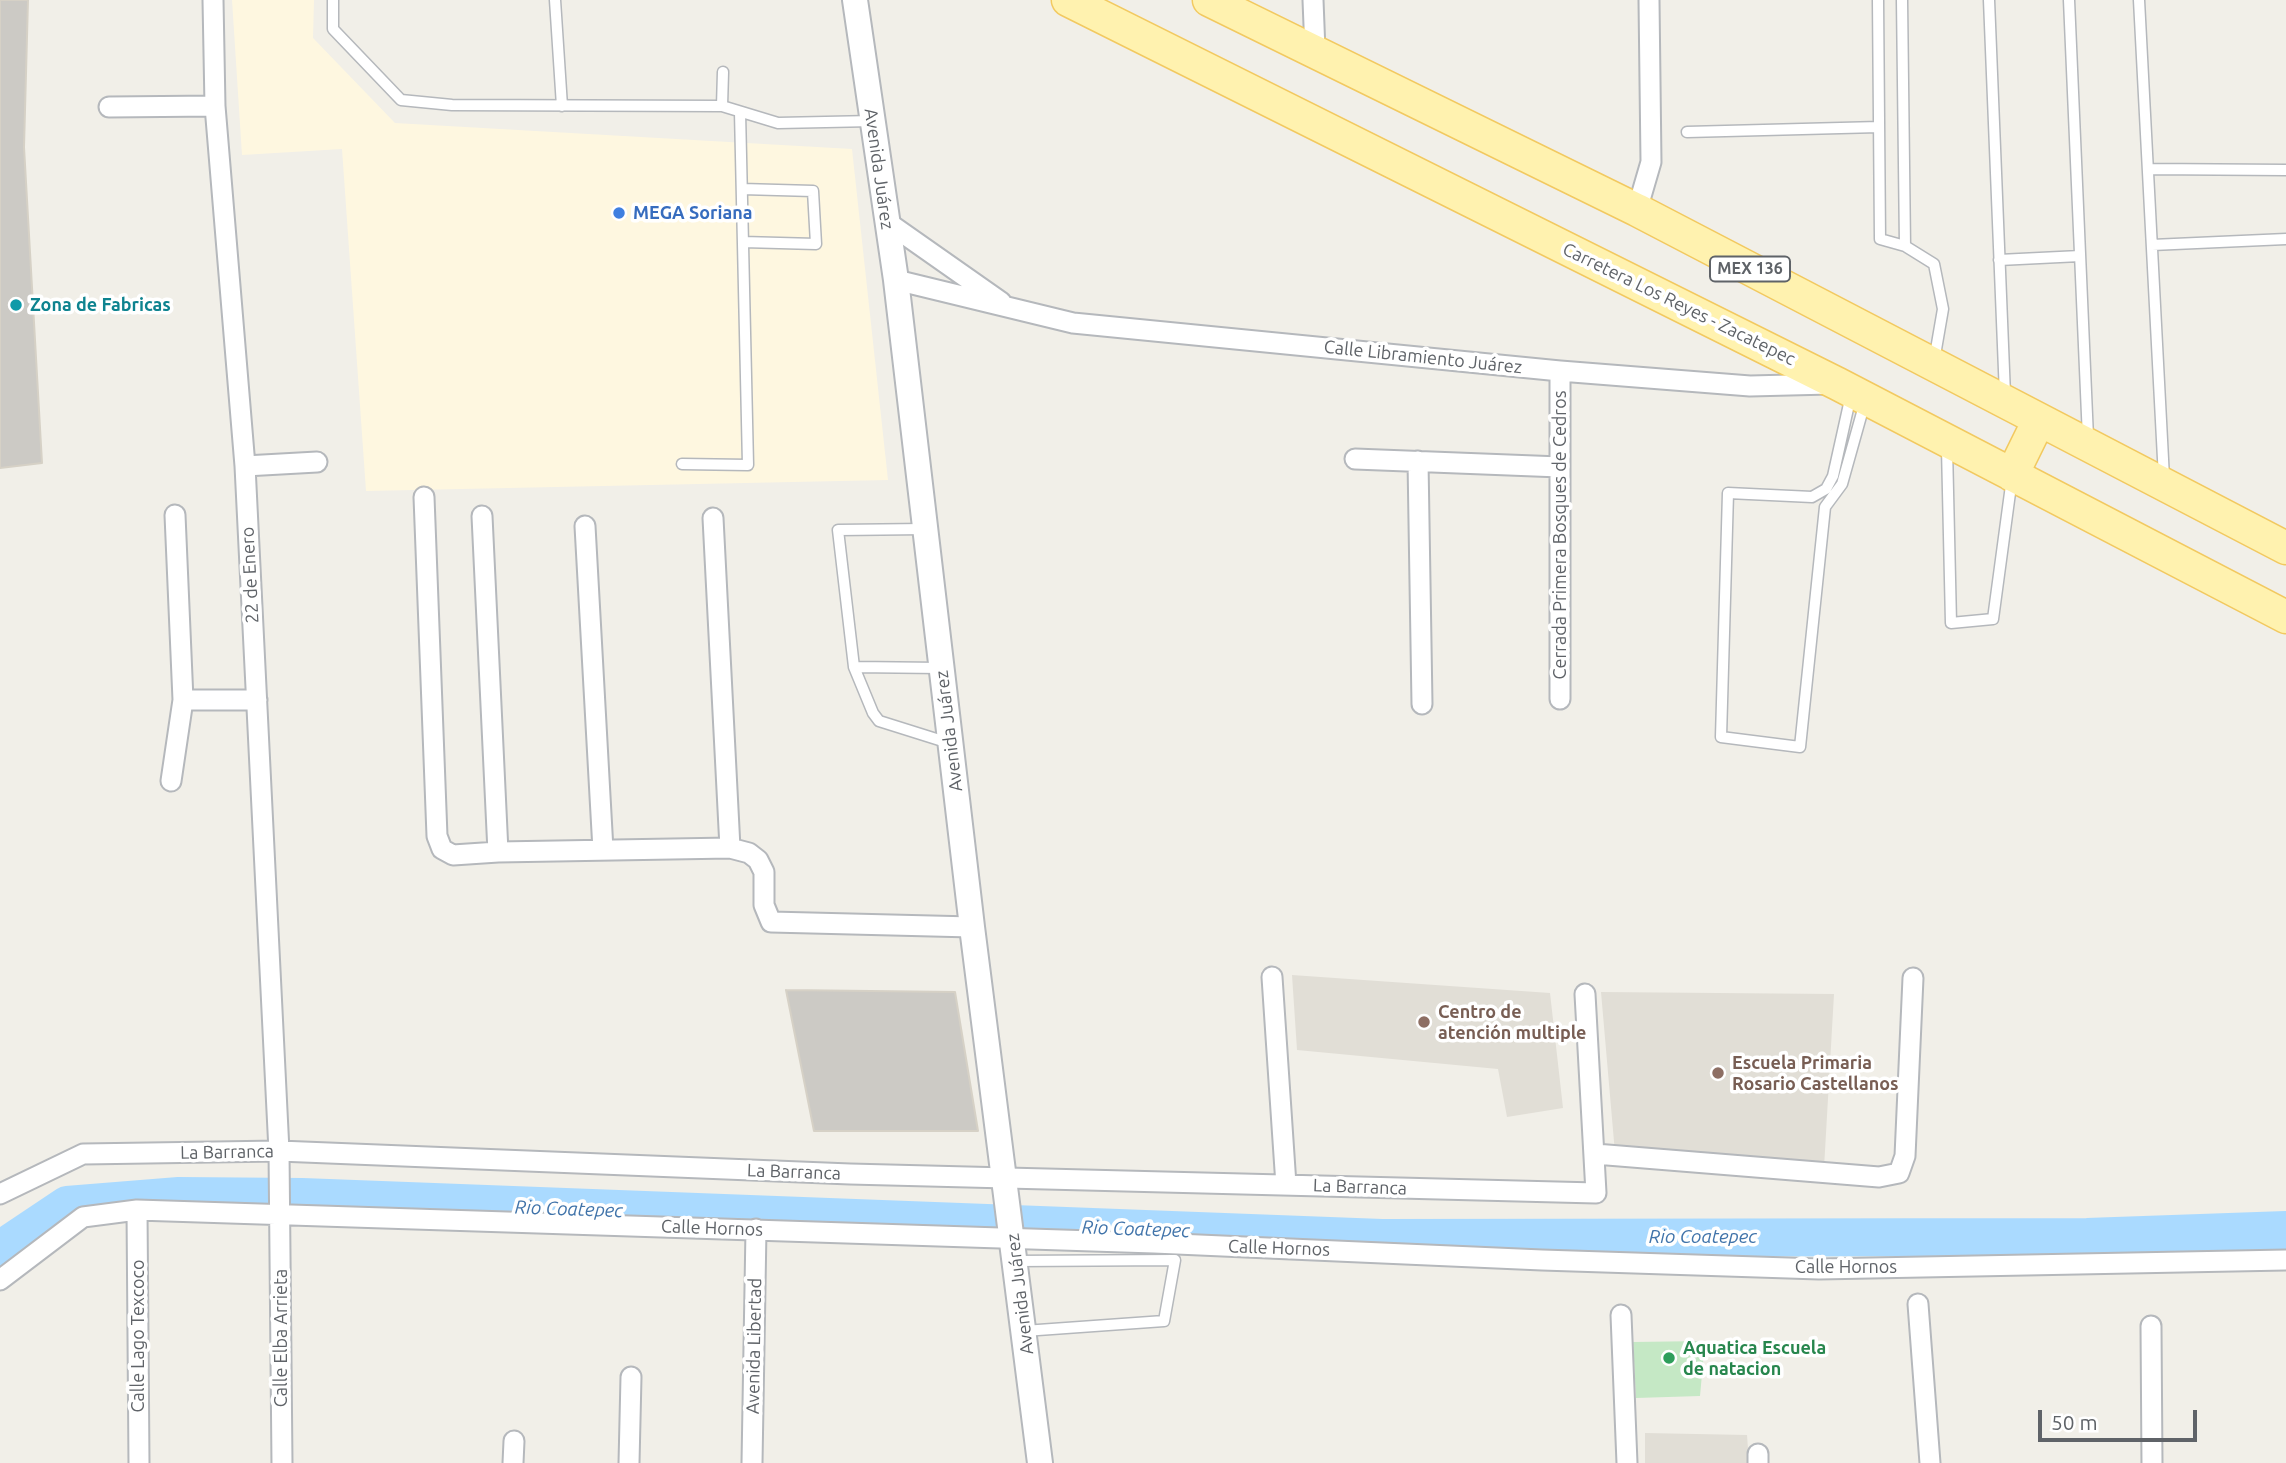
<!DOCTYPE html>
<html>
<head>
<meta charset="utf-8">
<style>
  body { margin:0 }
  #map { position:relative; width:2286px; height:1463px; overflow:hidden; background:#f1efe8; font-family:Ubuntu,sans-serif }
  canvas { display:block }
  .scale { position:absolute; left:2038px; top:1410px; width:159px; height:32px; box-sizing:border-box; border:4px solid #5f6368; border-top:0; padding-left:9px; font-size:21px; line-height:24px; white-space:nowrap; color:#5f6368; -webkit-text-stroke:5px #fff; paint-order:stroke }
</style>
</head>
<body>
<div id="map">
<canvas width="2286" height="1463"></canvas>
<div class="scale">50 m</div>
</div>
<script>
const c = document.querySelector('canvas').getContext('2d');
c.lineJoin = 'round';
function fillPath(path, color) { c.fillStyle = color; c.fill(path, 'evenodd'); }
const poly = rows => new Path2D(rows.map(r => 'M' + r).join(''));
function stroke(path, color, width, dash) { c.strokeStyle = color; c.lineWidth = width; c.lineCap = dash ? 'butt' : 'round'; c.setLineDash(dash || []); c.stroke(path); }
function drawText(font, color, halo, rows, align = 'center') {
  c.font = font + ' Ubuntu,sans-serif'; c.lineWidth = 7; c.setLineDash([]); c.textBaseline = 'middle'; c.strokeStyle = halo; c.fillStyle = color; for (const [text, x, y, turn = 0] of rows) {
    c.save(); c.translate(x, y); c.rotate((+turn || 0) * Math.PI / 180); c.textAlign = isNaN(turn) ? turn : align; if (halo) c.strokeText(text, 0, 0); c.fillText(text, 0, 0); c.restore();
  }
}
const commercial = poly([
  [232,0,314,0,313,38,395,123,852,149,888,480,366,491,342,149,242,155]
]);
const education = poly([
  [1292,975,1550,993,1563,1108,1507,1117,1498,1069,1297,1050],
  [1601,992,1834,994,1824,1168,1615,1153],
  [1645,1433,1747,1435,1749,1463,1645,1463]
]);
const green = poly([
  [1705,1341,1700,1396,1636,1398,1633,1342]
]);
const river = poly([
  [0,1250,67,1205,179,1196,302,1197,1382,1238,2087,1237,2286,1230]
]);
const building = poly([
  [0,0,28,0,24,147,42,463,0,468,0,0],
  [786,990,955,992,978,1131,814,1131,786,990]
]);
const service = poly([
  [333,0,333,29,401,100,452,105,722,106,778,123,873,121],
  [555,0,562,106],
  [1878,0,1880,239,1905,246,1902,0],
  [1989,0,2005,395],
  [2069,0,2088,438],
  [2139,0,2164,478],
  [722,106,723,72],
  [1687,132,1879,127],
  [2148,169,2286,170],
  [742,189,813,191,816,244,743,242],
  [2152,245,2286,239],
  [1905,246,1934,264,1943,309,1934,361],
  [1999,260,2080,256],
  [1851,395,1833,476,1826,489,1812,497,1728,493,1721,737,1800,747,1825,507,1842,484,1865,402],
  [1947,448,1951,623,1993,619,2012,478],
  [682,464,748,465,740,112],
  [925,529,838,530,854,667,941,668],
  [854,667,873,713,879,721,949,743],
  [1016,1261,1175,1260,1164,1321,1024,1331]
]);
const minor = poly([
  [213,0,215,106,245,466,279,1151,282,1463],
  [1313,0,1315,51],
  [109,107,215,106],
  [1637,210,1651,162,1649,0],
  [887,222,1001,302],
  [896,280,1073,323,1560,371,1750,386,1830,384],
  [1560,371,1560,699],
  [1355,459,1560,467],
  [1418,461,1422,704],
  [245,466,317,462],
  [424,497,437,836,442,849,453,855,498,852,730,848,749,853,758,860,764,872,764,905,771,922,972,927],
  [175,515,183,700,257,700],
  [482,516,498,852],
  [713,518,730,848],
  [585,526,603,850],
  [171,781,183,700],
  [1272,977,1286,1185],
  [1595,1154,1879,1177,1899,1173,1905,1156,1913,978],
  [0,1194,83,1154,279,1151,850,1174,1596,1193,1585,994],
  [137,1210,139,1463],
  [0,1280,83,1217,137,1210,1154,1243,1542,1260,1819,1269,2286,1260],
  [1918,1304,1930,1463],
  [1621,1315,1627,1463],
  [2151,1326,2152,1463],
  [1758,1454,1758,1463],
  [513,1463,514,1441],
  [629,1463,631,1377],
  [752,1463,756,1229]
]);
const tertiary = poly([
  [855,0,896,280,972,927,1040,1463]
]);
const primary = poly([
  [1068,0,1838,384,2286,617],
  [1209,0,1637,210,2286,548],
  [2012,475,2039,420]
]);
const markers = [
  [619,213,7,"#3f7fe0"],
  [16,305,7,"#0f9aa8"],
  [1424,1022,7,"#8d6e63"],
  [1718,1073,7,"#8d6e63"],
  [1669,1358,7,"#2e9e5b"]
];
const shields = [
  [1750,269,80]
];
const shieldNames = [
  ["MEX 136",1750,269]
];
const streetNames = [
  ["Avenida Juárez",879,169,82],
  ["Carretera Los Reyes - Zacatepec",1679,304,26],
  ["Calle Libramiento Juárez",1423,357,6],
  ["Cerrada Primera Bosques de Cedros",1560,535,-90],
  ["22 de Enero",250,575,-93],
  ["Avenida Juárez",949,731,-97],
  ["La Barranca",227,1152,-1],
  ["La Barranca",794,1172,2],
  ["La Barranca",1360,1187,2],
  ["Calle Hornos",712,1228,2],
  ["Calle Hornos",1279,1248,2],
  ["Calle Hornos",1846,1267],
  ["Avenida Juárez",1020,1294,-97],
  ["Calle Lago Texcoco",138,1336,-90],
  ["Calle Elba Arrieta",281,1338,-90],
  ["Avenida Libertad",754,1346,-89]
];
const shopNames = [
  ["MEGA Soriana",633,213]
];
const cultureNames = [
  ["Zona de Fabricas",30,305]
];
const educationNames = [
  ["Centro de",1438,1012],
  ["atención multiple",1438,1033],
  ["Escuela Primaria",1732,1063],
  ["Rosario Castellanos",1732,1084]
];
const leisureNames = [
  ["Aquatica Escuela",1683,1348],
  ["de natacion",1683,1369]
];
const waterNames = [
  ["Rio Coatepec",569,1209,2],
  ["Rio Coatepec",1136,1229,2],
  ["Rio Coatepec",1703,1237]
];
fillPath(commercial, '#fef7e0');
fillPath(education, '#e1ded6');
fillPath(green, '#c5e8c5');
stroke(river, '#aadaff', 38);
fillPath(building, '#cccac5');
stroke(building, '#d6d1c6', 2);
stroke(service, '#b5b8bc', 13);
stroke(minor, '#b5b8bc', 23);
stroke(tertiary, '#b5b8bc', 28);
stroke(primary, '#f2c960', 35);
stroke(service, '#fff', 10);
stroke(minor, '#fff', 19);
stroke(tertiary, '#fff', 24);
stroke(primary, '#fff2af', 32);
for (const [x, y, r, color] of markers) { const dot = new Path2D(); dot.arc(x, y, r, 0, 2 * Math.PI); c.fillStyle = color; c.fill(dot); stroke(dot, '#fff', 2.5); }
for (const [x, y, w] of shields) { const box = new Path2D(); box.roundRect(x - w / 2, y - 12.5, w, 25, 5); c.fillStyle = '#fff'; c.fill(box); stroke(box, '#5f6368', 2); }
drawText('bold 16px', '#5f6368', null, shieldNames);
drawText('18px', '#5f6368', '#fff', streetNames);
drawText('bold 18px', '#366cbe', '#fff', shopNames, 'left');
drawText('bold 18px', '#0d838f', '#fff', cultureNames, 'left');
drawText('bold 18px', '#785e54', '#fff', educationNames, 'left');
drawText('bold 18px', '#27864d', '#fff', leisureNames, 'left');
drawText('italic 19px', '#4174aa', '#fff', waterNames);
</script>
</body>
</html>
